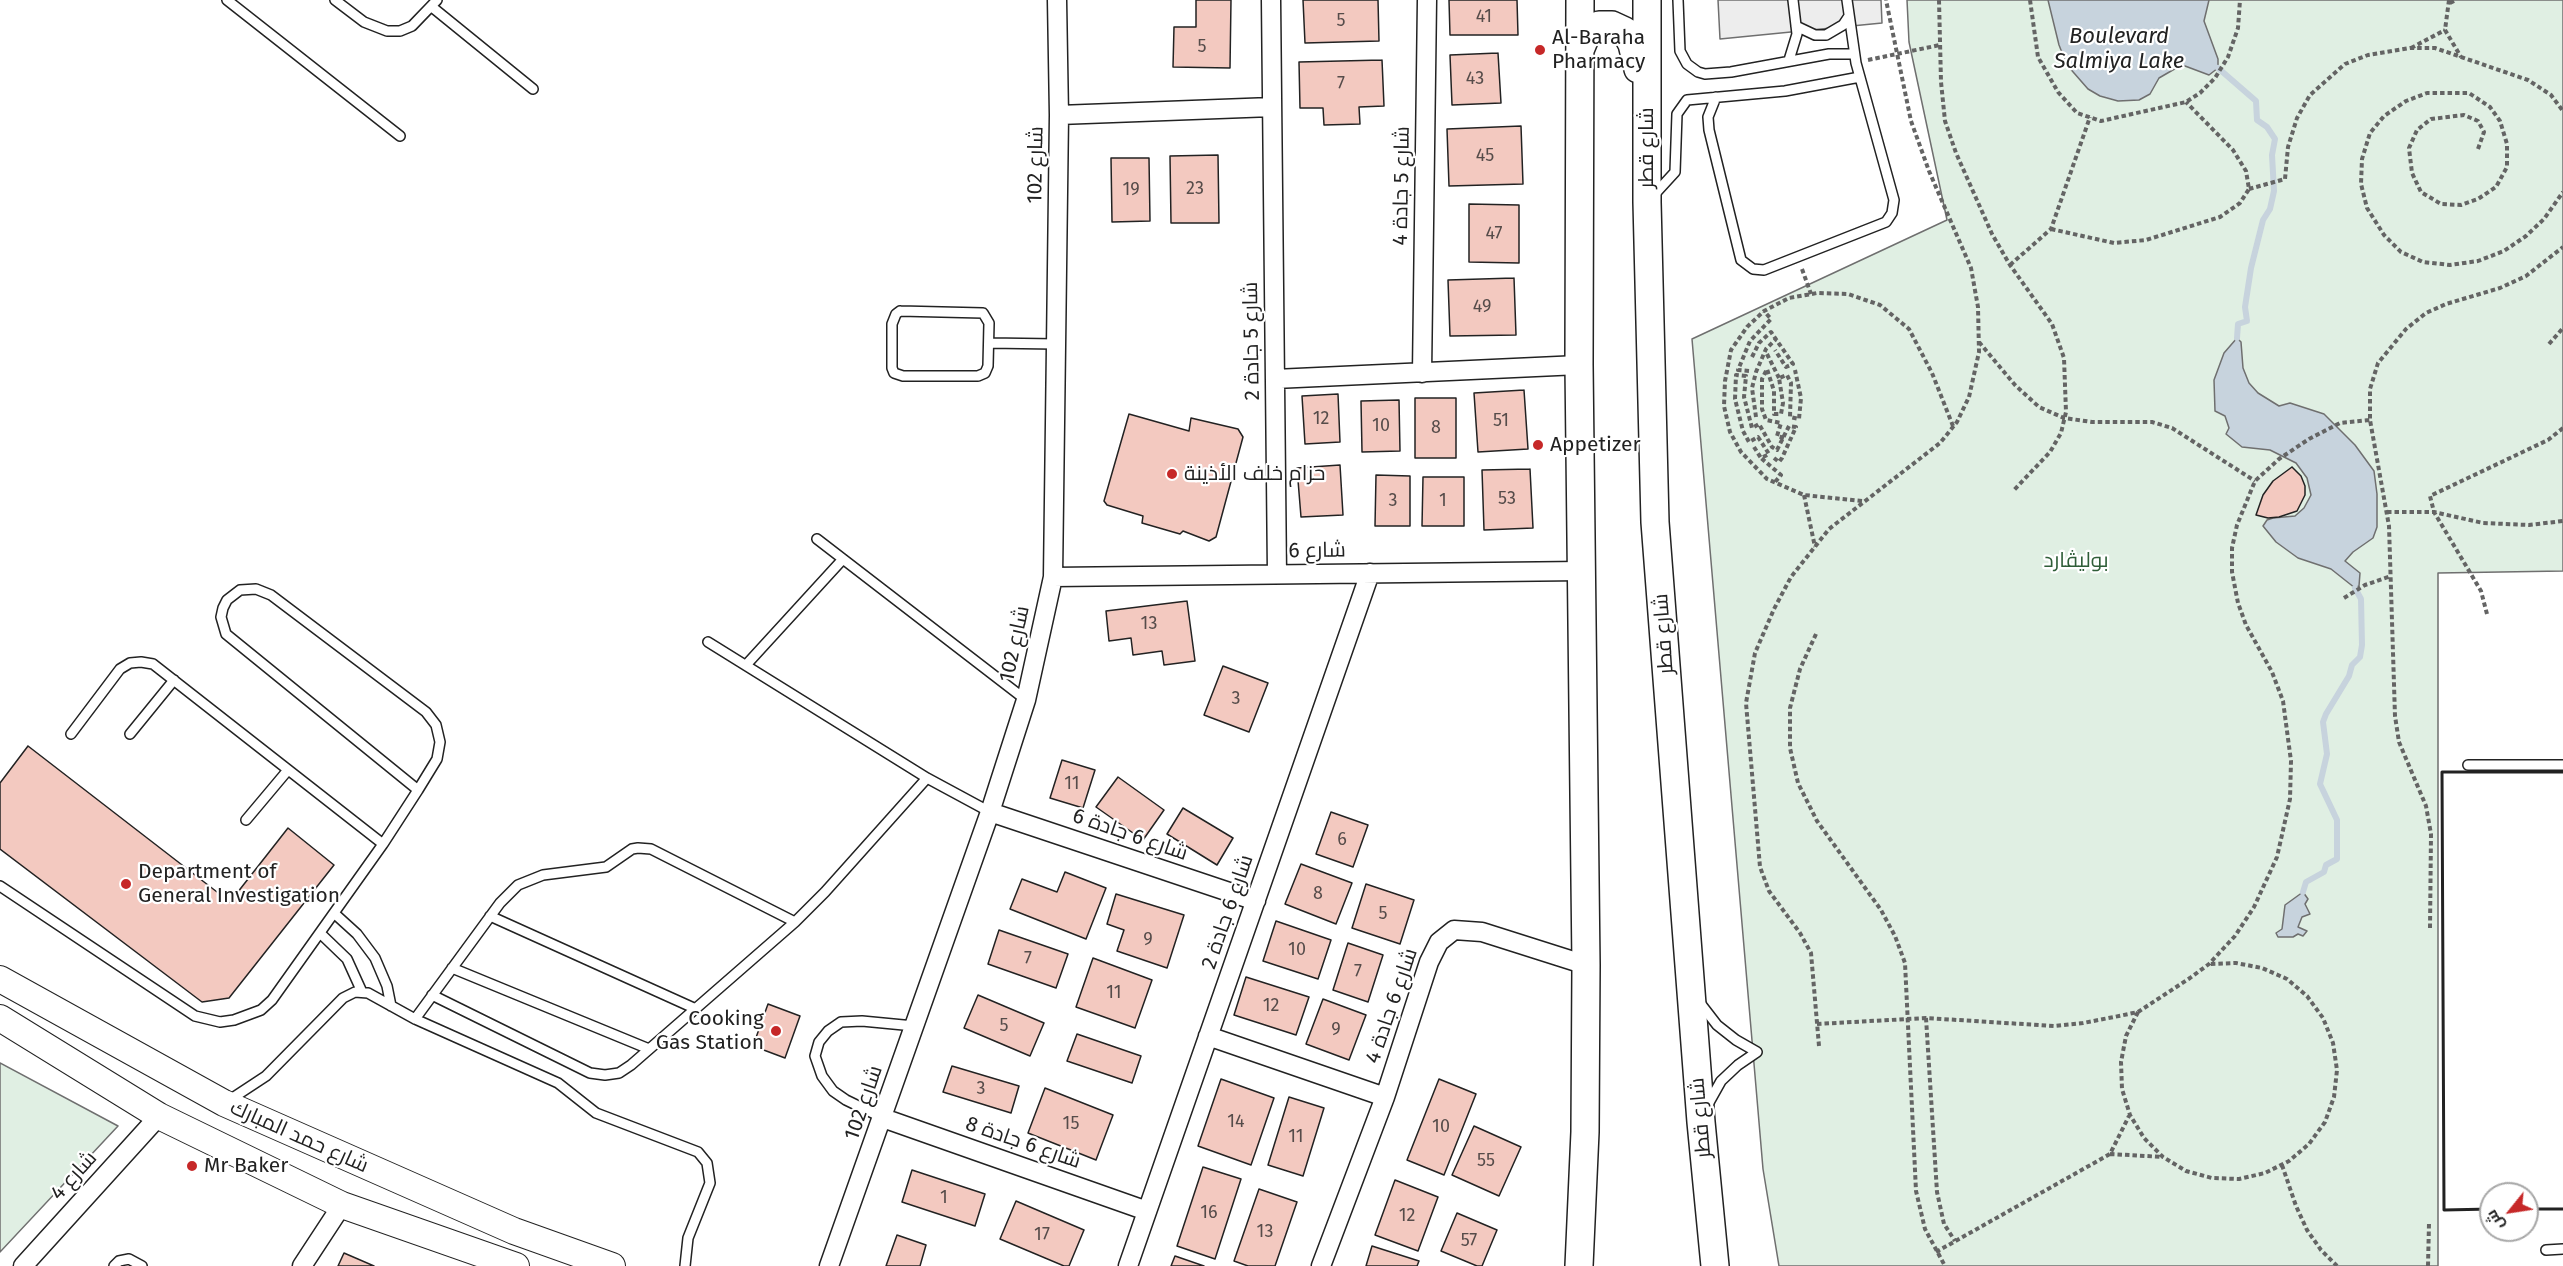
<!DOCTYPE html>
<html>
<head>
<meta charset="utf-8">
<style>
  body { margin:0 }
  #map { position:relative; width:2563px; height:1266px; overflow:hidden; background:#fff; font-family:"Fira Sans",Cairo,sans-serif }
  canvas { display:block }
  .north { position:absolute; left:2479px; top:1182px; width:60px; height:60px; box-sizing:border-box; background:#fff; border:2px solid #a7a7a7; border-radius:50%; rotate:240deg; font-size:16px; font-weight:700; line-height:24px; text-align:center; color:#222 }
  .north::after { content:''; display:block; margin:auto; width:21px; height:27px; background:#c62828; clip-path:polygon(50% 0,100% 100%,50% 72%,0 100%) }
</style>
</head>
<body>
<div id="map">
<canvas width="2563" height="1266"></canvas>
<div class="north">ش</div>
</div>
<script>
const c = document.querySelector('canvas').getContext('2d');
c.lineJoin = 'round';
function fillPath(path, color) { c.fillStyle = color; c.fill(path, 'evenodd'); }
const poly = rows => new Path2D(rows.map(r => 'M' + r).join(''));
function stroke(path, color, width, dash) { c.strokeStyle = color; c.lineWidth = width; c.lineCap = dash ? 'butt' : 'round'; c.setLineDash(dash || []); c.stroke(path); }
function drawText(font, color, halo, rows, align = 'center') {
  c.font = font + ' "Fira Sans",Cairo,sans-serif'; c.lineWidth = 4.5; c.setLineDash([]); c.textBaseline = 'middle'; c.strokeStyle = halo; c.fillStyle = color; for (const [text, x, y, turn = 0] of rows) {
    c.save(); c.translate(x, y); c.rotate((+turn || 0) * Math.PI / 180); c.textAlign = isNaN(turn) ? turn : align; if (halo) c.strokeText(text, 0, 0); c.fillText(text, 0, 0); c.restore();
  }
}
const green = poly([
  [1907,0,2563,0,2563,571,2438,573,2438,1266,1779,1266,1763,1169,1692,339,1947,220,1909,42,1907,0],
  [0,1063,118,1126,0,1252,0,1063]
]);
const parking = poly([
  [1718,0,1881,0,1882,23,1720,39,1718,0]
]);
const water = poly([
  [2048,0,2209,0,2204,21,2218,59,2218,68,2209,75,2185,66,2178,67,2159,78,2150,94,2139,100,2118,101,2100,96,2088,89,2067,65,2059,45,2048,0],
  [2237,338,2241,342,2243,368,2249,383,2258,393,2279,406,2290,403,2324,414,2355,445,2374,471,2377,494,2377,527,2373,538,2353,552,2345,561,2360,573,2359,586,2355,588,2331,569,2298,558,2276,542,2263,526,2267,520,2273,518,2295,516,2304,508,2311,495,2307,478,2296,463,2270,450,2242,447,2226,434,2229,428,2225,416,2215,411,2214,380,2224,353,2237,338],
  [2303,892,2308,899,2305,904,2310,914,2302,917,2298,927,2307,931,2303,936,2298,934,2293,937,2278,937,2276,933,2282,929,2285,905,2303,892]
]);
const stream = poly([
  [2218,68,2256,101,2257,120,2267,127,2275,139,2272,155,2274,191,2270,209,2263,220,2251,268,2245,307,2247,321,2238,324,2237,338],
  [2303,892,2306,882,2324,872,2326,865,2337,859,2337,820,2320,784,2327,754,2323,722,2326,714,2349,676,2352,665,2360,657,2362,645,2361,599,2355,588]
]);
const building = poly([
  [1196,0,1231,0,1230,68,1173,67,1174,27,1196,27,1196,0],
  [1303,0,1378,0,1379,41,1305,43,1303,0],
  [1449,0,1517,0,1518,35,1450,35,1449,0],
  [1498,53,1501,103,1452,105,1450,55,1498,53],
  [1382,60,1384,106,1359,107,1360,124,1324,125,1323,108,1300,108,1299,62,1382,60],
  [1521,126,1523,184,1449,186,1447,129,1521,126],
  [1218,155,1219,223,1171,223,1170,156,1218,155],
  [1111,158,1149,158,1150,221,1112,222,1111,158],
  [1469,204,1519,205,1519,263,1469,262,1469,204],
  [1514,278,1516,335,1450,336,1448,280,1514,278],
  [1524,390,1528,449,1478,452,1474,393,1524,390],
  [1338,394,1340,442,1305,444,1302,396,1338,394],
  [1415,398,1456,398,1456,458,1415,458,1415,398],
  [1399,400,1400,451,1362,452,1361,401,1399,400],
  [1129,414,1189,431,1191,418,1238,429,1243,437,1216,537,1209,541,1183,531,1180,534,1142,523,1143,516,1107,505,1104,501,1129,414],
  [1340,465,1343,515,1301,517,1297,468,1340,465],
  [2292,467,2301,476,2305,486,2305,495,2297,511,2279,517,2268,518,2256,515,2263,495,2273,481,2292,467],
  [1530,469,1533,528,1484,530,1482,470,1530,469],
  [1376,475,1410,476,1410,526,1375,526,1376,475],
  [1423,477,1464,477,1464,526,1422,526,1423,477],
  [1187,601,1195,661,1164,665,1162,651,1133,655,1131,638,1109,641,1106,611,1187,601],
  [1223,666,1268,683,1249,732,1204,715,1223,666],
  [28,746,230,902,288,828,334,865,229,998,202,1002,0,849,0,783,28,746],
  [1062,760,1095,770,1083,808,1050,798,1062,760],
  [1118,777,1164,810,1143,840,1096,807,1118,777],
  [1183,808,1233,838,1217,865,1167,834,1183,808],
  [1331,812,1368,825,1353,867,1316,854,1331,812],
  [1301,864,1352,883,1336,924,1285,904,1301,864],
  [1065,872,1106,888,1086,939,1010,909,1022,879,1057,892,1065,872],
  [1366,884,1414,900,1400,944,1352,928,1366,884],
  [1116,894,1184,915,1167,968,1117,951,1124,930,1107,924,1116,894],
  [1276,921,1331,940,1318,979,1263,961,1276,921],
  [999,930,1068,954,1056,988,988,964,999,930],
  [1348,943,1383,955,1368,1002,1333,990,1348,943],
  [1093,958,1152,980,1135,1028,1076,1007,1093,958],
  [1246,977,1309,997,1296,1035,1234,1015,1246,977],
  [978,995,1044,1023,1030,1056,964,1028,978,995],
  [1323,999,1366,1015,1349,1060,1306,1044,1323,999],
  [768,1004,800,1016,785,1058,753,1046,768,1004],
  [1077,1034,1141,1056,1132,1083,1067,1061,1077,1034],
  [952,1066,1019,1086,1011,1113,943,1092,952,1066],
  [1221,1079,1274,1098,1251,1165,1198,1146,1221,1079],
  [1439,1079,1476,1094,1444,1175,1407,1160,1439,1079],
  [1045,1088,1113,1115,1096,1160,1028,1133,1045,1088],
  [1289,1097,1324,1108,1303,1176,1268,1165,1289,1097],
  [1474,1126,1521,1147,1499,1196,1452,1175,1474,1126],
  [1203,1167,1241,1179,1215,1259,1177,1246,1203,1167],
  [912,1170,985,1194,975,1226,902,1202,912,1170],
  [1395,1180,1438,1197,1418,1251,1375,1235,1395,1180],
  [1259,1189,1297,1202,1275,1266,1248,1266,1234,1261,1259,1189],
  [1016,1201,1084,1230,1069,1266,1064,1266,1000,1239,1016,1201],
  [1457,1213,1497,1230,1482,1266,1477,1266,1441,1251,1457,1213],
  [897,1235,926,1245,920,1266,886,1266,897,1235],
  [1372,1246,1419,1261,1417,1266,1366,1266,1372,1246],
  [344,1253,374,1266,338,1266,344,1253],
  [1175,1256,1204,1266,1171,1266,1175,1256]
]);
const path = poly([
  [1939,0,1941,82,1945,121,1956,153,1992,234,2010,265,2052,324,2064,358,2066,412,2061,433,2050,452,2014,490],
  [2030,0,2038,57,2058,92,2077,113,2101,121,2186,102,2200,93,2215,78,2228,57,2238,28,2240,0],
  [2449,0,2445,30,2461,57],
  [2450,3,2456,0],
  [2411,48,2445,30],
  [1868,60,1940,45],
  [2478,149,2484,132,2478,121,2464,115,2431,119,2417,130,2409,148,2412,173,2421,192,2441,204,2461,205,2478,199,2496,187,2507,167,2507,144,2500,121,2490,107,2469,93,2427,93,2406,101,2384,116,2370,133,2362,159,2361,184,2367,208,2384,235,2401,252,2423,262,2450,265,2478,261,2504,251,2526,236,2544,219,2563,192],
  [2249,189,2285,179,2288,147,2297,118,2310,95,2345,64,2368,55,2410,48,2435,48,2528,80,2551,95,2563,111],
  [2051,229,2114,243,2146,240,2220,217,2240,203,2249,189,2246,171,2233,150,2186,102],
  [2010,265,2051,229,2090,117],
  [1802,269,1811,294],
  [1979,342,2015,385,2039,407,2064,418,2092,422,2152,422,2172,428,2255,481],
  [2549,344,2563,328],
  [1767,354,1779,378],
  [1752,357,1759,343,1771,332,1793,364,1786,367,1775,350],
  [1749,371,1738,370,1750,341,1771,319,1764,311],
  [1756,417,1752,388,1756,372,1766,349,1776,339],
  [1784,438,1777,436,1781,423,1766,420,1762,409,1762,379,1767,369,1774,391,1774,414,1781,414,1783,403,1779,378,1787,375,1791,383,1790,417,1799,419,1801,398,1795,370],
  [1754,447,1761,458],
  [1774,458,1779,462,1782,458,1796,427,1789,426,1777,450,1772,447,1759,424,1752,428,1744,397,1746,376,1736,375,1735,399,1743,431,1749,442,1758,437,1769,454,1761,458,1781,475,1775,482],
  [1804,495,1815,547],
  [1862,501,1804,495,1767,479,1741,452,1730,432,1724,406,1725,381,1731,350,1747,327,1764,311,1789,298,1817,293,1848,294,1880,305,1909,329,1932,373,1953,426],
  [2387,512,2434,512,2483,523,2529,525,2563,521],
  [2344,598,2365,585,2391,576],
  [2487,614,2481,591,2434,512,2430,496,2548,440,2563,428],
  [1816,634,1800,669,1790,708,1790,748,1798,783,1817,821,1881,910,1895,936,1905,963,1916,1191,1925,1229,1945,1266],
  [2430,928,2431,834,2426,806,2399,742,2395,716,2389,526,2370,420,2370,389,2378,363,2406,329,2426,313,2446,304,2500,288,2526,276,2563,247],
  [2138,1012,2126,1036,2121,1062,2122,1089,2130,1115,2144,1138,2163,1157,2186,1171,2212,1178,2239,1179,2265,1173,2289,1161,2309,1144,2325,1122,2334,1097,2337,1070,2333,1043,2323,1018,2307,996,2287,979,2262,968,2236,963,2210,964],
  [1926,1018,1937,1192,1944,1224,1955,1241],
  [1817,1024,1926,1018,2054,1026,2083,1023,2114,1017,2138,1012,2190,978,2209,964,2235,936,2254,907,2277,857,2290,799,2291,761,2283,701,2272,672,2246,625,2238,603,2232,572,2232,548,2237,525,2255,481,2279,459,2309,439,2340,423,2370,420],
  [1819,1046,1811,953,1800,933,1769,891,1760,867,1746,703,1755,653,1774,609,1791,577,1829,529,1940,443,1957,422,1969,397,1979,352,1978,307,1971,268,1929,171,1911,121,1886,0],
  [2110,1154,2163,1157],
  [2282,1165,2296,1206,2307,1230,2321,1250,2337,1266],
  [1936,1252,2110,1154,2129,1116],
  [2428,1266,2429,1223]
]);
const lane = poly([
  [227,0,400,136],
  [335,0,364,22,387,31,400,31,412,26,437,0],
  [1678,0,1680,51,1687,64,1698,72,1705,74,1731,72,1829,54,1854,54],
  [432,7,533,89],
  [1796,26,1815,35,1826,35,1843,25,1849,16],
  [1789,60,1797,34,1793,0],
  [1716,97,1708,117,1709,130,1741,260,1753,269,1764,270,1886,222,1892,213,1894,200,1856,63,1847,0],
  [1653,196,1675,172,1677,114,1687,100,1785,91,1860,77],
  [900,311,983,313,989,323,988,366,985,373,978,376,903,376,894,373,892,368,892,324,896,314,900,311],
  [989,343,1056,344],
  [817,539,1026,700],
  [708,642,927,778,990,812],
  [746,665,843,559],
  [71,734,120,669,130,663,141,662,153,664,383,844],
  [130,734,174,680],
  [2468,765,2563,765],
  [246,820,288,770],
  [0,886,195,1016,220,1022,234,1020,261,1010,272,1000,383,844,418,790,437,759,440,742,436,725,426,712,271,595,256,589,240,590,227,600,223,608,221,617,226,634,418,790],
  [335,914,357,934,375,958,387,986,391,1006],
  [490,916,696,1009],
  [321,934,347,959,362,992],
  [452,968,649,1049],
  [432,995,590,1073,605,1075,619,1073,631,1065,795,922,825,892,927,778],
  [1700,1003,1717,1025,1736,1040,1757,1052,1738,1065,1721,1081,1707,1106],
  [415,1019,500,903,518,885,543,875,606,867,632,849,638,848,651,849,795,922],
  [228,1101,266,1076,343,998,355,992,368,993,415,1019,558,1083,596,1113,698,1152,707,1163,710,1183,688,1238,685,1266],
  [883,1118,846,1100,833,1091,822,1076,815,1056,819,1042,828,1031,841,1022,862,1021,914,1026],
  [2546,1250,2563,1249],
  [114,1266,119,1261,129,1259,142,1266]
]);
const street = poly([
  [1271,0,1277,574],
  [1059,115,1272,107],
  [1422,373,1427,0],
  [1275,379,1579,365],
  [1053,577,1582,571],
  [990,812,1256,901],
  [1208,1036,1385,1097],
  [883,1118,1147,1211],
  [23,1266,159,1116],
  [302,1266,342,1205],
  [829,1266,990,812,1026,700,1053,577,1059,115,1057,0],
  [1128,1266,1370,573],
  [1321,1266,1385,1097,1429,962,1439,942,1454,930,1482,932,1586,965]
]);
const secondary = poly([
  [0,979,224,1103,514,1231,612,1266],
  [0,1018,159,1116,342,1205,516,1266]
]);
const primary = poly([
  [1647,0,1647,202,1655,522,1701,1122,1715,1266],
  [1580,50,1587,33,1599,25,1612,25,1625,31,1632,44,1638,69],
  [1579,1266,1585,1132,1586,965,1579,365,1580,0]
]);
const wall = poly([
  [2491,1209,2444,1210,2442,772,2563,772],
  [2527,1209,2563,1209]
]);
const markers = [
  [1540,50,6,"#c62828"],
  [1538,445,6,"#c62828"],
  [1172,474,6,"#c62828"],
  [126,884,6,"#c62828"],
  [776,1031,6,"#c62828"],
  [192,1166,6,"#c62828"]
];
const numberNames = [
  ["41",1484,17],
  ["5",1341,21],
  ["5",1202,47],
  ["43",1475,79],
  ["7",1341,84],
  ["45",1485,156],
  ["23",1195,189],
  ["19",1131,190],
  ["47",1494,234],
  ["49",1482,307],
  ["12",1321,419],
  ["51",1501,421],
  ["10",1381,426],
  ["8",1436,428],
  ["53",1507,499],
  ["3",1393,501],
  ["1",1443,501],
  ["13",1149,624],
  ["3",1236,699],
  ["11",1072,784],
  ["6",1342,840],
  ["8",1318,894],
  ["5",1383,914],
  ["9",1148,940],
  ["10",1297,950],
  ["7",1028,959],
  ["7",1358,972],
  ["11",1114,993],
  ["12",1271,1006],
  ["5",1004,1026],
  ["9",1336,1030],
  ["3",981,1089],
  ["14",1236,1122],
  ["15",1071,1124],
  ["10",1441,1127],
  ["11",1296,1137],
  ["55",1486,1161],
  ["1",944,1198],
  ["16",1209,1213],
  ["12",1407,1216],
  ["13",1265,1232],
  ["17",1042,1235],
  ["57",1469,1241]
];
const poiNames = [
  ["Al-Baraha",1552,38],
  ["Pharmacy",1552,62],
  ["Appetizer",1550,445],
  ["حزام خلف الأذينة",1184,474],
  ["Department of",138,872],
  ["General Investigation",138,896],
  ["Cooking",764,1019,"right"],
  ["Gas Station",764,1043,"right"],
  ["Mr Baker",204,1166]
];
const streetNames = [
  ["شارع قطر",1647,148,-90],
  ["شارع 102",1036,165,-89],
  ["شارع 5 جادة 4",1402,186,-89],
  ["شارع 5 جادة 2",1252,341,-91],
  ["شارع 6",1317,551,-1],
  ["شارع قطر",1664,634,-94],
  ["شارع 102",1015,644,-78],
  ["شارع 6 جادة 6",1130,835,19],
  ["شارع 6 جادة 2",1228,912,-71],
  ["شارع 6 جادة 4",1392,1006,-71],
  ["شارع 102",864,1103,-71],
  ["شارع قطر",1701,1118,-95],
  ["شارع حمد المبارك",299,1137,24],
  ["شارع 6 جادة 8",1023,1143,19],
  ["شارع 4",74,1176,-48]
];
const parkNames = [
  ["بوليڤارد",2076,561]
];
const waterNames = [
  ["Boulevard",2119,37],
  ["Salmiya Lake",2119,62]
];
fillPath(green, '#e0efe3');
stroke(green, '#6f6f6f', 1.5);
fillPath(parking, '#ededed');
stroke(parking, '#6f6f6f', 1.5);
fillPath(water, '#c7d3dd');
stroke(water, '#6f6f6f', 1.5);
stroke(stream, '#c7d3dd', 6);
fillPath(building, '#f3c9c0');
stroke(building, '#222', 1.5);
stroke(lane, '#222', 12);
stroke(street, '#222', 21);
stroke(secondary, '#222', 28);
stroke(primary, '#222', 30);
stroke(path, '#646464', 4, [4.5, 3]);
stroke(lane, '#fff', 9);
stroke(street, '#fff', 18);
stroke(secondary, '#fff', 26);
stroke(primary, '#fff', 27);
stroke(wall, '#222', 3);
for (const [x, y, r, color] of markers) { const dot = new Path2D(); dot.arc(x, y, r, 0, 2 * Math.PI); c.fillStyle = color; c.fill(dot); stroke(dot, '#fff', 2); }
drawText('18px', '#564c4a', null, numberNames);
drawText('21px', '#222', '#fff', poiNames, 'left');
drawText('21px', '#222', '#fff', streetNames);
drawText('21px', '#2f5e38', '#fff', parkNames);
drawText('italic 22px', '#222', '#fff', waterNames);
</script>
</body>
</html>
